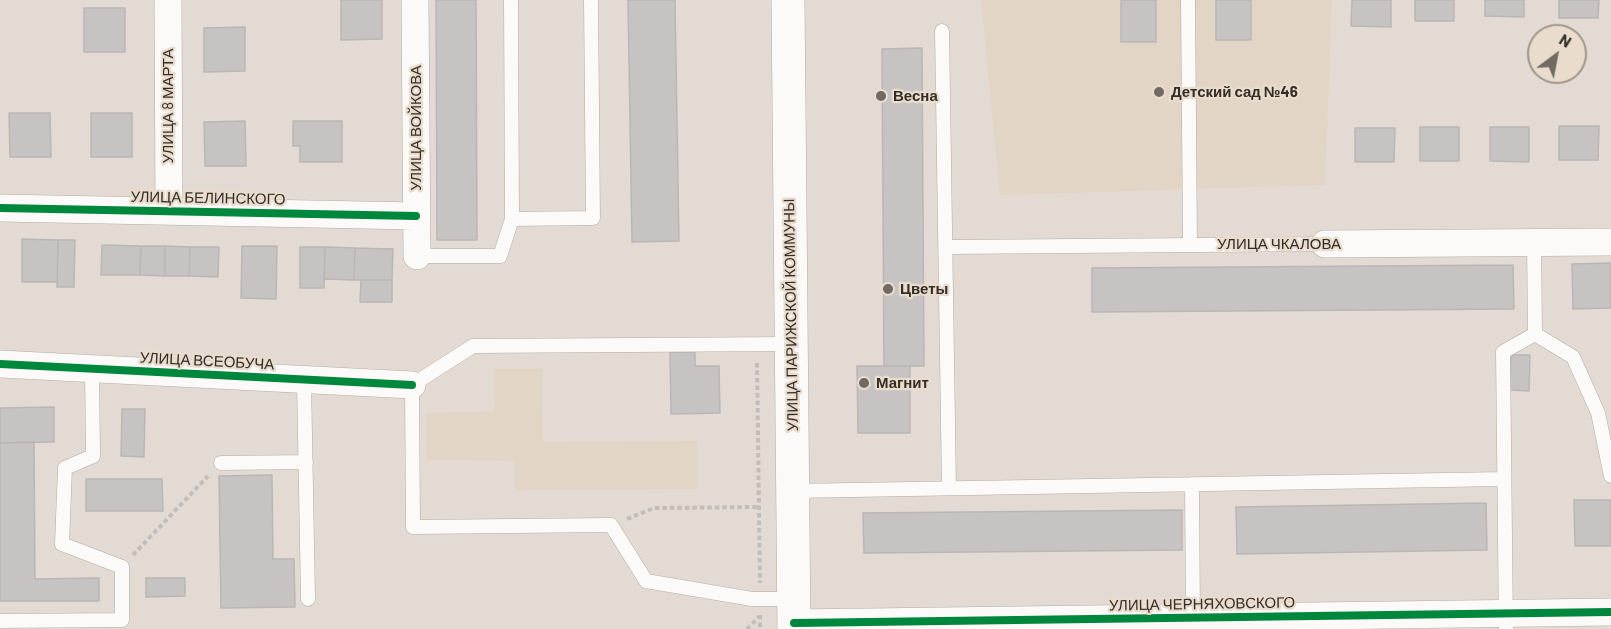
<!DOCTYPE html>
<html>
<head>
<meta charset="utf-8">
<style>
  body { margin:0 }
  #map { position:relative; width:1611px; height:629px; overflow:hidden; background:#e3dbd3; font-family:Barlow,sans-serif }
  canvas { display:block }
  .north { position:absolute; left:1527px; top:24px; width:60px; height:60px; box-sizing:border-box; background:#e9dccd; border:2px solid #a0968b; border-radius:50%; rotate:32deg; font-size:16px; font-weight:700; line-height:24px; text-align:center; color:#322d27 }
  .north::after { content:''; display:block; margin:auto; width:21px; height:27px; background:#706a63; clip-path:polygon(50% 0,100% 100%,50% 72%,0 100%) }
</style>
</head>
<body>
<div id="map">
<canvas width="1611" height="629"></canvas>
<div class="north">N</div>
</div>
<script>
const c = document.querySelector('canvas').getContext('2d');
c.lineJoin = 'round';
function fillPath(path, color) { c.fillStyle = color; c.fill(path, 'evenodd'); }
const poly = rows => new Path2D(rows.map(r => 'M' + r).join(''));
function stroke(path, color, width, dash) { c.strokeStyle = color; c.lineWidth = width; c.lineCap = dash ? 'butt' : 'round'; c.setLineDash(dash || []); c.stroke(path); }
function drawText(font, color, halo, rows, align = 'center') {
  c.font = font + ' Barlow,sans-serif'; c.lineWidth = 4.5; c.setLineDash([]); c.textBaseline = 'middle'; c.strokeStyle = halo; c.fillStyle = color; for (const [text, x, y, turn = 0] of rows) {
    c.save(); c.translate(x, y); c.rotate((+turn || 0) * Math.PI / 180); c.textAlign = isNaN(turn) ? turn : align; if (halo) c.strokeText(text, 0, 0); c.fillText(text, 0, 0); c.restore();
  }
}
const built = poly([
  [981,0,1332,0,1325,185,1000,195],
  [494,369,542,369,543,442,697,441,698,489,515,490,515,461,427,460,427,413,495,411]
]);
const building = poly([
  [341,0,382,0,382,39,341,40,341,0],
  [436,0,476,0,477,240,437,240,436,0],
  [628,0,675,0,679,241,632,242,628,0],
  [1121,0,1156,0,1156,42,1121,42,1121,0],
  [1216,0,1251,0,1251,40,1216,40,1216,0],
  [1352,0,1391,0,1391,27,1351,26,1352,0],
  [1415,0,1454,0,1454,21,1415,21,1415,0],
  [1485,0,1524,0,1524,17,1485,16,1485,0],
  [1559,0,1599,0,1598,18,1559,18,1559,0],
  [84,8,125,8,125,52,84,52,84,8],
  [245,27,245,71,204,72,204,28,245,27],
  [922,48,924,366,884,366,882,49,922,48],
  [9,113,50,113,51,157,10,157,9,113],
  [91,113,132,113,132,157,91,157,91,113],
  [245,121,246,166,205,166,204,122,245,121],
  [293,121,342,121,342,162,300,162,300,146,293,146,293,121],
  [1559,126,1599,126,1598,160,1559,160,1559,126],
  [1420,127,1459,127,1459,161,1420,161,1420,127],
  [1490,127,1529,127,1529,162,1490,161,1490,127],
  [1355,128,1395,128,1394,162,1355,162,1355,128],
  [22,239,58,240,57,282,22,282,22,239],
  [58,240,75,240,74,287,57,287,58,240],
  [102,245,141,246,140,275,101,275,102,245],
  [141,246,165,246,165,276,140,275,141,246],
  [165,246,190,247,189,276,165,276,165,246],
  [242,246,277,246,276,299,241,298,242,246],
  [190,247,219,247,218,277,189,276,190,247],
  [300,247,325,247,324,288,300,288,300,247],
  [325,247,355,248,354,280,324,279,325,247],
  [355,248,393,249,392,280,354,280,355,248],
  [1611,263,1611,308,1573,309,1572,264,1611,263],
  [1513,265,1514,309,1092,312,1092,268,1513,265],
  [361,280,392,280,392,302,360,302,361,280],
  [670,352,695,352,695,366,719,366,720,413,671,414,670,352],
  [1511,355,1530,355,1529,391,1510,390,1511,355],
  [857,366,910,366,910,433,858,433,857,366],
  [54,407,54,442,0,443,0,408,54,407],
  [122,409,145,409,144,457,121,456,122,409],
  [34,442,35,579,99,578,99,601,0,601,0,443,34,442],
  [272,475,273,559,294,559,295,607,221,608,219,476,272,475],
  [86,479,162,479,163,511,86,511,86,479],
  [1574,500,1611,500,1611,546,1575,546,1574,500],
  [1486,503,1487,550,1237,554,1236,507,1486,503],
  [1182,510,1182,550,864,553,863,513,1182,510],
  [146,578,185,578,185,596,146,597,146,578]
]);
const path = poly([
  [757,363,760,583],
  [627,519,654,508,759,507],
  [133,555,208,476],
  [760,615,760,629],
  [747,629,759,617]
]);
const lane = poly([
  [511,0,512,219,593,218,591,0],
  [1188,0,1190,245],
  [942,31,949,488],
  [947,247,1325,244],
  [417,256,500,256,512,219],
  [1535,334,1573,357,1598,413,1611,476],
  [791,344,473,346,412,385,413,527,611,525,646,581,752,599,794,599],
  [304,380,308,599],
  [221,463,306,462],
  [1192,484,1193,618],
  [793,491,1504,479],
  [0,621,122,620,122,567,62,544,65,468,93,456,92,369],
  [1506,629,1503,352,1535,334,1534,242]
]);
const street = poly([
  [168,0,169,211],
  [415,0,417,256],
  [0,208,416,216],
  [1325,244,1611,242],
  [0,364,412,385],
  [794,623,1611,612]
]);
const secondary = poly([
  [788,0,794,629]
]);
const cycleway = poly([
  [0,208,416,216],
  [0,364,412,385],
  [794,623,1611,612]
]);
const markers = [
  [1159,92,6,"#706a63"],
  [881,96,6,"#706a63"],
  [888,289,6,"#706a63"],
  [864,383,6,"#706a63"]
];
const poiNames = [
  ["Детский сад №46",1171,92],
  ["Весна",893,96],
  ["Цветы",900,289],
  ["Магнит",876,383]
];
const streetNames = [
  ["УЛИЦА 8 МАРТА",168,106,-90],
  ["УЛИЦА ВОЙКОВА",416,128,-90],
  ["УЛИЦА БЕЛИНСКОГО",208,198,1],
  ["УЛИЦА ЧКАЛОВА",1279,244],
  ["УЛИЦА ПАРИЖСКОЙ КОММУНЫ",791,315,-91],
  ["УЛИЦА ВСЕОБУЧА",207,361,3],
  ["УЛИЦА ЧЕРНЯХОВСКОГО",1202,604,-1]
];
fillPath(built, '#e2d5c5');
fillPath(building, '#c6c3c2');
stroke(building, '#bab6b6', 1.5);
stroke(lane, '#b2aba5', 15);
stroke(street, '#b2aba5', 28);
stroke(secondary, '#b2aba5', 34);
stroke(path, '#c1bdba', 4, [4.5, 3]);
stroke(lane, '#fbfaf8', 14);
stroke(street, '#fbfaf8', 27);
stroke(secondary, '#fbfaf8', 33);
stroke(cycleway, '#00873e', 8);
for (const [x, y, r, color] of markers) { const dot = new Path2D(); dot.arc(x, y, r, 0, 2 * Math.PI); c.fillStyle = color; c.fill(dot); stroke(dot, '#e9dccd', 2); }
drawText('bold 15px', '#322d27', '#e9dccd', poiNames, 'left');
drawText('15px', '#322d27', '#e9dccd', streetNames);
</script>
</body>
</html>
